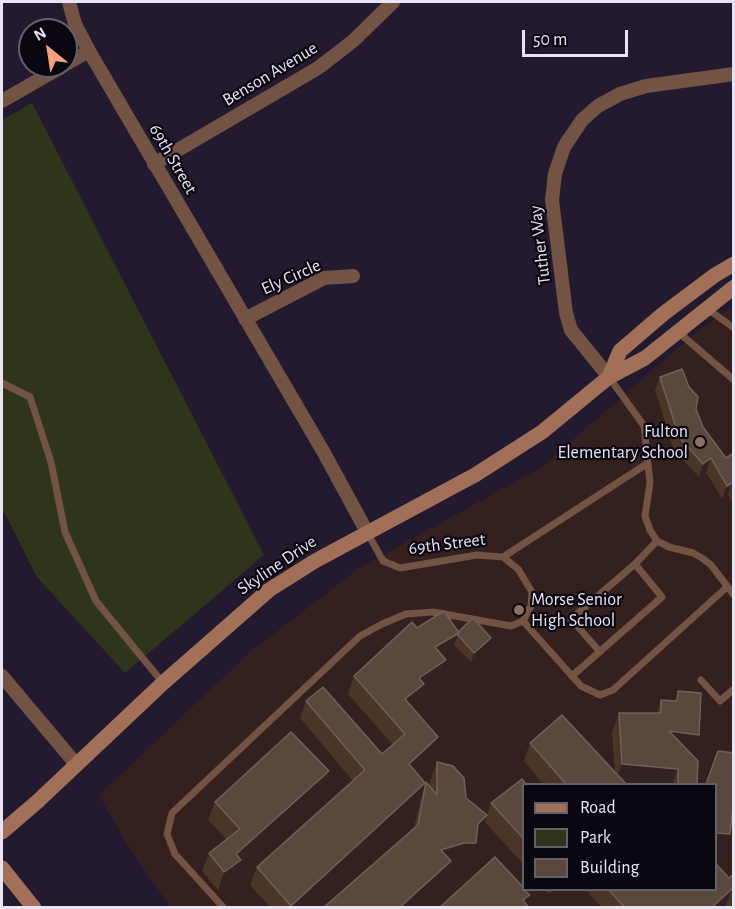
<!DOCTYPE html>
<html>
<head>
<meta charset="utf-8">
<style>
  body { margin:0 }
  #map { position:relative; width:735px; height:909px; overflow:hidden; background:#231a30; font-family:"Alegreya Sans",sans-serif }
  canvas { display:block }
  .frame { position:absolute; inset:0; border:3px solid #e9e4f3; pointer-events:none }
  .legend { position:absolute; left:522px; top:783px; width:195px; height:108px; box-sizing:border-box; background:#0a0710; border:2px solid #635f6b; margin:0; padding:8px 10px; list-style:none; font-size:18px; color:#e9e4f3 }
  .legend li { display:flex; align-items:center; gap:12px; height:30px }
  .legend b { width:30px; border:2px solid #635f6b }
  .north { position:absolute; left:18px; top:18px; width:60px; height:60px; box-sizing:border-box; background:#0a0710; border:2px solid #635f6b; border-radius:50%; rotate:330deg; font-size:16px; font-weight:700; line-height:24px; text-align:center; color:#e9e4f3 }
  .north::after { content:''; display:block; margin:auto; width:21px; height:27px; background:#f2a080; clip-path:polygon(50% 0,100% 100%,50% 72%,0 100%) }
  .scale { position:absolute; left:522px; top:30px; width:106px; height:27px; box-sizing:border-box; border:3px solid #e9e4f3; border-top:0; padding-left:8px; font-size:18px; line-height:21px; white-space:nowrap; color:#e9e4f3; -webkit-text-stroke:4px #0a0710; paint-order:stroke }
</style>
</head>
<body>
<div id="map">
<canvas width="735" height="909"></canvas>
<div class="frame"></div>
<ul class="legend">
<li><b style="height:8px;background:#a27058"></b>Road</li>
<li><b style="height:16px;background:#2e351b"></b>Park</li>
<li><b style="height:16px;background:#5b483d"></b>Building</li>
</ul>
<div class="north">N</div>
<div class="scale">50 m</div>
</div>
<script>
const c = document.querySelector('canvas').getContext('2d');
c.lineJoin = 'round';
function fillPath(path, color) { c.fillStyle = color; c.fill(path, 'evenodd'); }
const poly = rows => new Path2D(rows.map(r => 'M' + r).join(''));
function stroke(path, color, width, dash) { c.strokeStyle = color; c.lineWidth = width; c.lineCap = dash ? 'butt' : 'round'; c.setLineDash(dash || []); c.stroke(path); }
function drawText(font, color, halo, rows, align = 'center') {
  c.font = font + ' "Alegreya Sans",sans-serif'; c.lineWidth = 4.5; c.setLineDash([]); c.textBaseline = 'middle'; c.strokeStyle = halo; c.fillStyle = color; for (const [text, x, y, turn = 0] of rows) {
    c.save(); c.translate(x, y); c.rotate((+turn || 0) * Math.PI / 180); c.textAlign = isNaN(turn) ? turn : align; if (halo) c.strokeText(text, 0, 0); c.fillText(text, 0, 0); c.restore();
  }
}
const education = poly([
  [733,306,733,907,170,907,125,841,99,795,250,652,359,568,540,468,701,328],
  [524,784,716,784,716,890,524,890]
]);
const green = poly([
  [32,103,264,555,125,673,36,576,2,508,2,120]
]);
const lane = poly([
  [706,308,734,328],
  [677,331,734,380],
  [609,377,644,426,650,483,645,516,650,530,657,541,669,547,693,553,702,558,711,565,734,595],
  [2,383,30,397,51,462,65,532,96,601,163,683],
  [503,557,648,463],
  [523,621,581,686,600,695,613,690,727,587],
  [600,652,571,619,635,564,657,541],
  [572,676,662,597,635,564],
  [701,680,720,701,734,689],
  [224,908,175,854,167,834,172,813,360,636,382,624,406,614,433,612,511,626,523,621,531,606,532,592,518,569,503,557,477,555,400,568,383,561,367,532]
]);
const street = poly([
  [69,2,75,24,89,51,323,451,367,532],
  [66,64,89,51],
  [2,101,63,66],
  [154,164,318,68,353,41,393,2],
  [245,319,324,278,353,276],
  [609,377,571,330,566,313,552,200,555,174,564,147,582,120,598,106,620,94,646,86,734,74],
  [2,676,76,764]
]);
const secondary = poly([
  [609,377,620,351,663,314,715,275,734,264],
  [2,832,38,801,163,683,269,590,315,561,475,475,542,432,609,377,645,358,734,287],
  [2,868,34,908]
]);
const wall = poly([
  [660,377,696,409,703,427,726,458,734,453,734,505,728,495,722,499,706,472,699,477,674,451,655,390],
  [417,628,458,632,487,647,471,662,454,645,452,650,443,656,440,677,422,689,418,701,411,706,432,755,415,770,425,783,419,800,302,908,271,908,250,885,257,867,353,781,300,718,306,701,382,754,393,745,348,694,354,676],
  [678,691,692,753,691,753,697,784,641,784,624,783,626,784,543,784,524,761,530,743,615,772,612,732,619,713,657,713,661,700,675,701],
  [437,762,466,798,487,815,491,803,524,784,524,865,485,822,481,834,477,838,469,862,457,862,451,864,445,880,413,908,323,908,414,828,420,801,426,782,430,787,430,781],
  [329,771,322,788,241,861,235,878,218,890,202,871,209,853,226,839,208,820,215,802],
  [734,874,734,908,602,908,586,890,716,890],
  [545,890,555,890,549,894]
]);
const shadedWall = poly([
  [711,458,706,472,699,477,703,464],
  [733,482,728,495,722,499,727,486],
  [459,633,452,650,428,665,435,647],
  [491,638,487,647,471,662,474,653],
  [446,660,440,677,422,689,418,701,398,716,405,699,419,678],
  [669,731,699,735,692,753,663,749],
  [438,737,432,755,403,782,409,764],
  [622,764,678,769,672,784,641,784,615,782],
  [329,771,322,788,241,861,235,878,218,890,224,872,236,854],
  [425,783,419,800,302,908,290,908,291,906],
  [734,796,734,815,726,815],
  [487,815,481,834,472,843,478,824],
  [716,833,730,834,723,853,716,852],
  [464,843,476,843,469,862,457,862,451,864,445,880,413,908,399,908,441,850],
  [732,889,725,907,711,908],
  [530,895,526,908,523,900]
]);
const building = poly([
  [682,369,689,387,698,397,696,409,703,427,726,458,734,453,734,482,727,486,711,458,703,464,679,437,660,377,682,369],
  [444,611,459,633,435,647,446,660,419,678,424,684,405,699,438,737,409,764,425,783,291,906,257,867,365,770,306,701,323,687,382,754,405,734,354,676,412,622,417,628,444,611],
  [473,618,491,638,474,653,458,635,458,632,473,618],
  [678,691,701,693,699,735,669,731,698,761,697,784,678,784,678,769,622,764,619,713,661,713,661,700,677,701,678,691],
  [562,715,626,784,566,784,530,743,562,715],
  [291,732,329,771,236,854,241,860,224,872,209,853,240,829,215,802,291,732],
  [718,751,734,753,734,796,730,834,716,833,716,784,706,784,718,751],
  [437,762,453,766,464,778,466,798,487,815,478,824,476,843,464,843,441,850,451,861,399,908,323,908,418,825,426,782,437,795,437,762],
  [522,779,526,784,524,784,524,839,491,803,522,779],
  [495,857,524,888,524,890,530,895,523,900,529,908,439,908,495,857],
  [716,864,729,878,734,874,734,891,732,889,711,908,625,908,609,890,716,890,716,864]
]);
const markers = [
  [700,442,6,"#8d6e63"],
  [519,610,6,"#8d6e63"]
];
const streetNames = [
  ["Benson Avenue",270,74,-31],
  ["69th Street",173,159,60],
  ["Tuther Way",540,245,-97],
  ["Ely Circle",291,277,-24],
  ["69th Street",447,544,-7],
  ["Skyline Drive",277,565,-34]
];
const poiNames = [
  ["Fulton",688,432],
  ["Elementary School",688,453],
  ["Morse Senior",531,600,"left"],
  ["High School",531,621,"left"]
];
fillPath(education, '#33201f');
fillPath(green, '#2e351b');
stroke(lane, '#725344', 7);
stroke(street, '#725344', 14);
stroke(secondary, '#a27058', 15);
fillPath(wall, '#4a3527');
fillPath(shadedWall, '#322');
fillPath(building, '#5b483d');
stroke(building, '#71605a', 1.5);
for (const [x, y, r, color] of markers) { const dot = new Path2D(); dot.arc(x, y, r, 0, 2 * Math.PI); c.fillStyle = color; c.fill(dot); stroke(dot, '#0a0710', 2); }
drawText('18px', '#e9e4f3', '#0a0710', streetNames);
drawText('18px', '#e9e4f3', '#0a0710', poiNames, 'right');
</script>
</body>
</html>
